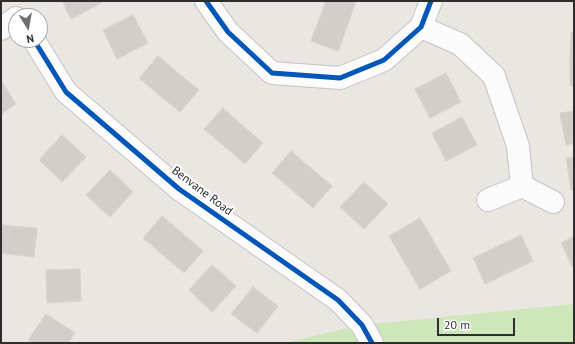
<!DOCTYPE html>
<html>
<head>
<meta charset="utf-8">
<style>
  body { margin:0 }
  #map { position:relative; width:575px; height:344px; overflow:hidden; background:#eae7e2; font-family:"PT Sans",sans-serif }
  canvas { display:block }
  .frame { position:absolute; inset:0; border:2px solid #2d2d2d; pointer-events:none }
  .north { position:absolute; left:8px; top:8px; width:40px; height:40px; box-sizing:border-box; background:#fff; border:1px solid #ababab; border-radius:50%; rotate:169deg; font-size:11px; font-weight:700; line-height:16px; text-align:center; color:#2d2d2d }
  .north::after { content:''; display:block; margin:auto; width:14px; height:18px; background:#6f6e6c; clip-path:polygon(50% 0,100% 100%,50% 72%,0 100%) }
  .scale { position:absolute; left:437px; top:318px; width:78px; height:18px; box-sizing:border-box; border:2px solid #2d2d2d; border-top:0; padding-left:5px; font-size:12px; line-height:14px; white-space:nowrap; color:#2d2d2d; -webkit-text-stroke:3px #fff; paint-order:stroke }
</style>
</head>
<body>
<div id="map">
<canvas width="575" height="344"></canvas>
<div class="frame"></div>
<div class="north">N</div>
<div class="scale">20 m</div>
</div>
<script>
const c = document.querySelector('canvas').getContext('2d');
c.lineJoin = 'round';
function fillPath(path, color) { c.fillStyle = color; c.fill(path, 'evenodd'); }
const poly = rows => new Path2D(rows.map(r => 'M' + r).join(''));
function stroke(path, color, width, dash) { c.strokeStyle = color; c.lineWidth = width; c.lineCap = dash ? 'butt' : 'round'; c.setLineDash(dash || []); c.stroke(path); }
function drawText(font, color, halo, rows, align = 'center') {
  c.font = font + ' "PT Sans",sans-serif'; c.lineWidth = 4; c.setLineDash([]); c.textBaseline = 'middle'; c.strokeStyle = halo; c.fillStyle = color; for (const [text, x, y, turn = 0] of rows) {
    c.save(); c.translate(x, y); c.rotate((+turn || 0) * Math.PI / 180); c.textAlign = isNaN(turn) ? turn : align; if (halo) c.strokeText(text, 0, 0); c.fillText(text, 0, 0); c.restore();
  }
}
const green = poly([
  [574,304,574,343,283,343,362,325]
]);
const building = poly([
  [62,1,100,1,101,3,71,19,62,1],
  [326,1,356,1,347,27,320,17,326,1],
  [133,15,148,43,117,59,103,30,133,15],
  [320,17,347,27,338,51,311,41,320,17],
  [571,32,574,32,574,57,570,57,571,32],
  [158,56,178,73,159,95,139,78,158,56],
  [570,57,574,57,574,86,570,86,570,57],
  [178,73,199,90,180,112,159,95,178,73],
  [446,73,461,102,430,118,415,89,446,73],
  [1,80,16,104,1,114,1,80],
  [223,108,242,125,224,146,204,129,223,108],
  [574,111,574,143,566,145,560,113,574,111],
  [462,117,477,145,446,161,432,133,462,117],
  [242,125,263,143,245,164,224,146,242,125],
  [62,135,86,157,62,182,39,160,62,135],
  [291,151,311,168,292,190,272,173,291,151],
  [574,157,574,190,571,190,566,158,574,157],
  [311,168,332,186,313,208,292,190,311,168],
  [110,170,133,192,110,217,86,195,110,170],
  [364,182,388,204,364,229,340,207,364,182],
  [162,216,182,233,163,255,143,238,162,216],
  [420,218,451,271,420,289,389,236,420,218],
  [1,225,10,226,7,254,1,253,1,225],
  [10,226,37,228,34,257,7,254,10,226],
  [182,233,203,251,184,273,163,255,182,233],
  [521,235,533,261,508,273,496,247,521,235],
  [574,236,574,268,573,268,561,243,574,236],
  [496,247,508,273,485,284,473,258,496,247],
  [212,265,236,286,212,312,189,290,212,265],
  [80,269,81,301,47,303,46,270,80,269],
  [253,287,278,306,257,333,231,314,253,287],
  [46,314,75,333,68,343,33,343,28,340,46,314]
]);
const minor = poly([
  [206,1,228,32,272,73,340,78,384,60,421,27,431,1],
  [421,27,460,44,494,76,518,146,522,186],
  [1,29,16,18],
  [34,40,66,92,179,189,338,300,362,325,372,343],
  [488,200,522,186,553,202]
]);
const cycleway = poly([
  [206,1,228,32,272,73,340,78,384,60,421,27,431,1],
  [34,40,66,92,179,189,338,300,362,325,372,343]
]);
const streetNames = [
  ["Benvane Road",202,191,37]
];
fillPath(green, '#cde7ba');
fillPath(building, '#d2cfcb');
stroke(building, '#d5d3ce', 1);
stroke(minor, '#c4c3c3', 24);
stroke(minor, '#fcfbfb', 22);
stroke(cycleway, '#0057b8', 5);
drawText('12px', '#2d2d2d', '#fff', streetNames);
</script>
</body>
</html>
